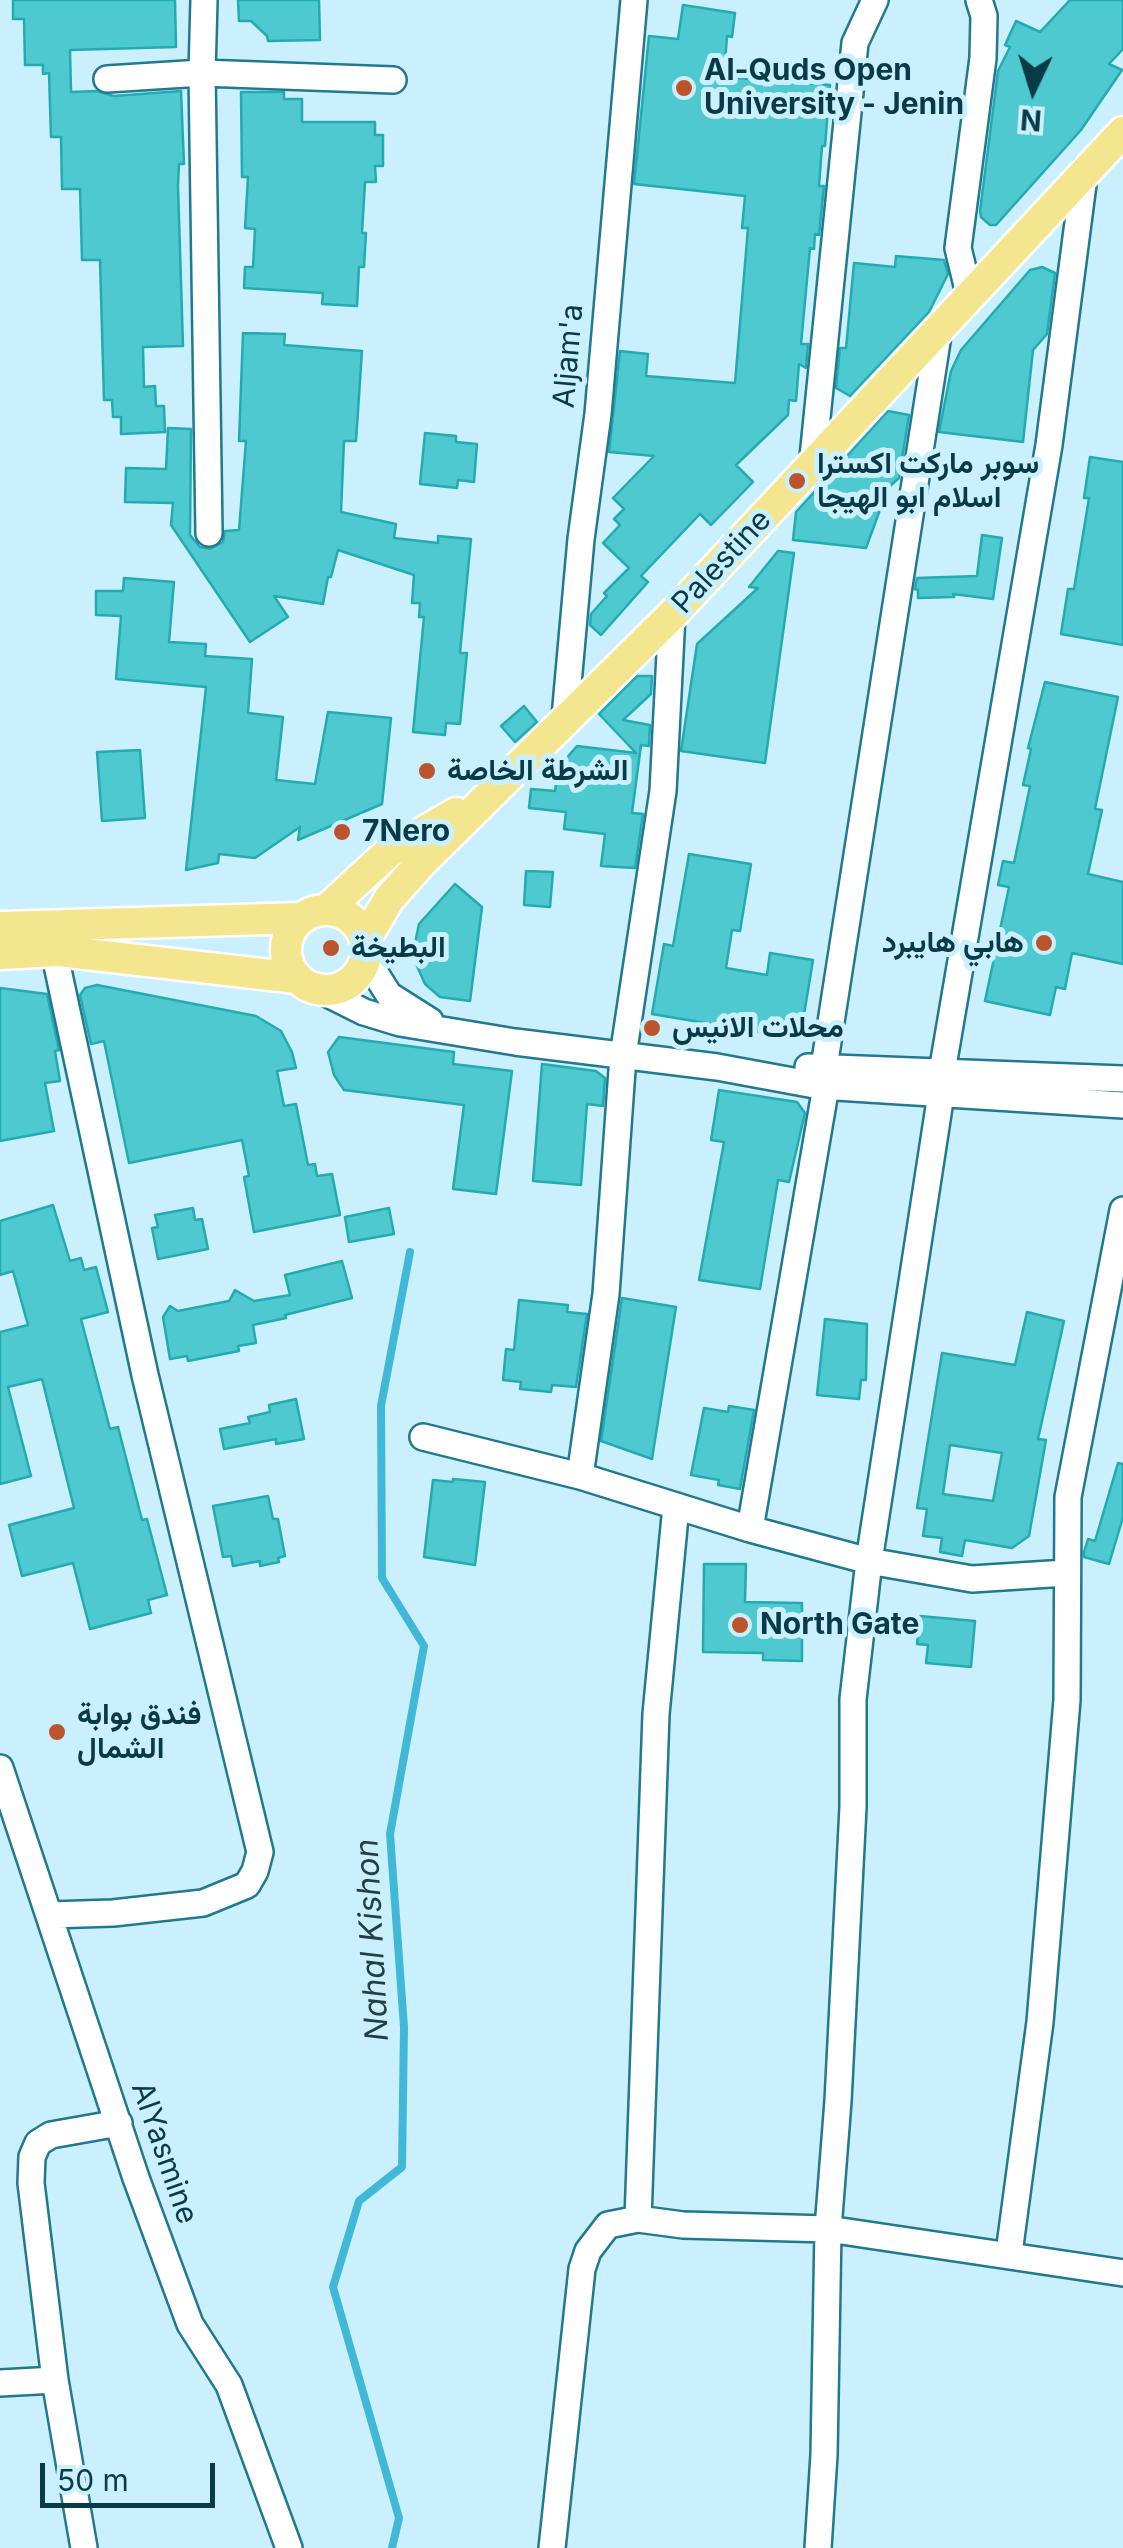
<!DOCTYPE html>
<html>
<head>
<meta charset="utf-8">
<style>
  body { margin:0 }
  #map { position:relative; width:1123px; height:2548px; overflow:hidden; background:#caf0fd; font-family:Inter,sans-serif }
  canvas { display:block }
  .north { position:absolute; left:983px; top:40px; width:100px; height:100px; -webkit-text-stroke:8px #caf0fd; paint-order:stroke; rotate:184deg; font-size:28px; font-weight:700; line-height:40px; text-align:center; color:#093a47 }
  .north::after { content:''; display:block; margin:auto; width:35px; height:45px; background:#093a47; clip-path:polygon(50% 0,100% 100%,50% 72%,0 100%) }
  .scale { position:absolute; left:40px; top:2463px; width:175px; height:45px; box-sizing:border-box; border:5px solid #093a47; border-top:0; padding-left:12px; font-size:30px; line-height:35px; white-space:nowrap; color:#093a47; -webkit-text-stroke:8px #caf0fd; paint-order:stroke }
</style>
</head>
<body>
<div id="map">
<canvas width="1123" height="2548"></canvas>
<div class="north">N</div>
<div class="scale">50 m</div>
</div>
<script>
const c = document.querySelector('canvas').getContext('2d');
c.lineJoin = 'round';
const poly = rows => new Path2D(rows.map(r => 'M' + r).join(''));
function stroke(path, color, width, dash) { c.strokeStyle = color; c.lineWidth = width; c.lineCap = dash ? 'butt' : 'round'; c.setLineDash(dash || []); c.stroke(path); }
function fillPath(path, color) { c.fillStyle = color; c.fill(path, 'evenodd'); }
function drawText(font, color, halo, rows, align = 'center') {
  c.font = font + ' Inter,Vazirmatn,sans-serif'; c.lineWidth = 10; c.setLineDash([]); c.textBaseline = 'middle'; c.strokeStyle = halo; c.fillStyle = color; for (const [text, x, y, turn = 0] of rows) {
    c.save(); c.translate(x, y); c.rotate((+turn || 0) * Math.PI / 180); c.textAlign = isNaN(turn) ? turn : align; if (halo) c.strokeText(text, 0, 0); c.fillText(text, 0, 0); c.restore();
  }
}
const stream = poly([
  [392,2548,399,2518,333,2287,359,2201,402,2167,404,2027,390,1834,424,1646,382,1578,381,1406,410,1252]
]);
const building = poly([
  [13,0,175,0,176,47,70,50,71,92,97,91,114,96,181,91,184,164,179,164,178,186,183,346,143,347,144,387,155,386,156,406,164,406,165,432,121,434,121,417,113,417,112,400,104,400,100,260,82,260,80,189,62,189,61,137,51,137,49,73,43,74,43,65,25,65,24,19,13,19,13,0],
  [238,0,319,0,320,40,268,41,267,36,251,21,239,21,238,0],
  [1070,0,1123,0,1123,49,1109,64,1122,70,1081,130,996,225,990,225,981,217,980,211,998,71,1010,47,1005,45,1016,21,1040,32,1070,0],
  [683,5,735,13,732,37,727,36,724,77,830,85,825,146,822,146,819,186,824,186,819,235,815,234,814,249,810,248,801,344,808,344,806,368,799,364,796,401,789,400,788,415,736,465,753,482,711,525,700,514,641,576,648,582,601,635,590,625,591,614,607,596,604,593,629,568,603,543,620,525,614,519,624,509,613,498,654,456,609,452,620,351,648,354,646,376,735,383,748,228,742,228,745,196,634,184,649,36,678,39,683,5],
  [241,92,284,92,284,99,302,99,302,122,375,122,375,135,383,135,383,166,375,166,376,182,365,182,362,233,366,233,364,267,359,267,357,306,322,304,323,293,244,288,245,267,253,267,255,229,245,228,248,177,242,177,241,92],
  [896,256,944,260,948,274,929,312,850,396,836,388,840,348,846,348,854,263,895,267,896,256],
  [1042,267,1055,273,1047,334,1033,350,1023,442,939,432,951,371,961,350,1030,270,1042,267],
  [243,333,285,334,284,345,362,351,356,441,344,441,341,512,396,524,394,538,438,543,438,536,471,539,460,653,467,653,460,724,446,723,445,735,413,732,424,617,419,617,420,603,412,603,414,575,338,550,331,577,328,577,323,604,274,596,288,617,250,642,171,525,173,503,125,502,126,468,166,469,168,428,191,429,190,535,200,547,210,549,223,542,225,531,239,530,246,441,239,441,243,333],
  [888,411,909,415,899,478,888,488,866,548,793,540,796,512,888,411],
  [425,433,456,436,456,442,477,444,474,482,458,480,457,488,420,484,425,433],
  [1090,457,1123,462,1123,645,1061,634,1068,589,1074,589,1089,498,1084,498,1090,457],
  [982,535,1002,538,993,599,953,594,954,597,918,598,918,590,915,589,917,578,977,576,982,535],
  [778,551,794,553,765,763,681,751,697,644,758,588,749,587,778,551],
  [124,578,174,582,169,642,206,644,205,656,252,659,248,713,283,717,276,780,315,784,328,712,391,718,382,804,298,840,300,827,255,858,219,854,218,863,186,870,206,687,116,679,121,616,96,615,96,591,123,591,124,578],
  [637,676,652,676,651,694,623,720,650,725,649,746,641,745,632,813,643,814,635,868,601,866,605,834,564,829,566,812,529,808,531,789,555,791,558,768,577,746,636,753,599,714,637,676],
  [1045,682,1118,697,1095,809,1102,810,1088,874,1123,882,1123,964,1072,953,1065,989,1056,987,1050,1015,985,1001,1009,887,998,885,1003,861,1014,863,1030,786,1023,785,1031,749,1028,748,1045,682],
  [524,706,537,722,515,742,501,726,524,706],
  [140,750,145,818,102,821,97,752,140,750],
  [689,854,751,864,740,931,732,930,726,968,767,975,770,953,813,960,800,1039,652,1014,664,944,673,946,689,854],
  [526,871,553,872,550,907,524,905,526,871],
  [455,884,482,907,470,1001,440,997,425,984,417,966,414,948,419,924,455,884],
  [97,985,256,1016,281,1031,292,1052,296,1068,277,1071,284,1106,296,1104,308,1165,315,1164,317,1176,332,1174,340,1215,254,1232,244,1177,249,1176,242,1140,129,1163,104,1041,91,1044,80,995,85,988,97,985],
  [0,988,47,994,59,1050,55,1051,60,1081,45,1083,54,1131,0,1141,0,988],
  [339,1037,454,1052,453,1064,512,1071,496,1194,453,1189,464,1105,344,1090,334,1075,328,1052,339,1037],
  [542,1064,596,1071,605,1078,603,1106,587,1104,581,1185,533,1181,542,1064],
  [719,1090,797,1102,805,1113,789,1182,778,1180,760,1289,699,1280,724,1142,711,1140,719,1090],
  [53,1205,70,1261,81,1258,84,1270,96,1267,108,1312,81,1319,110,1429,118,1427,142,1520,147,1519,167,1595,148,1600,151,1613,90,1629,73,1563,22,1576,9,1525,74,1508,42,1379,8,1387,31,1476,0,1484,0,1332,28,1325,13,1271,0,1275,0,1221,53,1205],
  [193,1208,195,1220,202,1219,208,1249,158,1259,152,1228,158,1227,155,1215,193,1208],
  [389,1208,394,1234,349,1242,345,1217,389,1208],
  [342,1261,352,1298,285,1315,286,1318,253,1325,256,1343,238,1346,239,1351,188,1361,187,1356,170,1359,163,1317,170,1306,178,1311,229,1301,235,1290,254,1301,290,1295,285,1275,342,1261],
  [622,1298,676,1307,652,1459,601,1441,622,1298],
  [519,1300,568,1305,567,1312,587,1314,576,1387,552,1385,551,1392,520,1389,521,1382,503,1380,506,1349,514,1350,519,1300],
  [1027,1312,1064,1321,1038,1439,1046,1440,1029,1536,1012,1548,965,1540,962,1556,940,1552,942,1538,923,1536,927,1509,917,1508,942,1353,1015,1365,1027,1312],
  [950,1445,1002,1453,993,1501,943,1494,950,1445],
  [825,1319,867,1324,866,1380,861,1380,859,1399,817,1395,825,1319],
  [296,1399,304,1439,276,1444,276,1439,224,1449,220,1429,250,1423,248,1417,270,1412,269,1405,296,1399],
  [729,1406,754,1410,740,1489,718,1485,719,1480,691,1475,704,1408,728,1412,729,1406],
  [1118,1463,1123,1464,1123,1517,1109,1564,1084,1557,1084,1552,1088,1539,1095,1541,1118,1463],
  [453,1479,485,1482,475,1565,424,1557,433,1480,453,1482,453,1479],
  [268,1496,273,1519,278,1519,285,1556,278,1558,279,1562,260,1566,260,1561,233,1566,231,1556,223,1557,213,1506,268,1496],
  [704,1564,746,1564,745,1602,802,1603,802,1661,763,1660,763,1653,703,1652,704,1564],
  [920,1616,975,1621,971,1667,926,1663,928,1645,917,1644,920,1616]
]);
const minor = poly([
  [204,0,202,73,209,533],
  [107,79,202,73,393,80],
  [969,294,958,248,983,58,984,16,979,0],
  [812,467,855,43,875,0],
  [565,717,581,539,598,414,634,0],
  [365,957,389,995,430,1021],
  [320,990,364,1012,400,1023,515,1042,717,1067,820,1086,1123,1105],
  [808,1067,1123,1079],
  [824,1067,939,329],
  [423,1437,580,1476,750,1529,869,1561,972,1579,1066,1573],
  [580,1476,606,1294,623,1056,663,791,672,615],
  [750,1529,826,1086],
  [0,1768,136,2178,190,2324,229,2385,289,2548],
  [50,1915,113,1913,203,1903,247,1885,255,1871,260,1852,145,1375,54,951],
  [638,2219,656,1714,676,1506],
  [1009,2253,1040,2022,1067,1700,1068,1497,1123,1210],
  [0,2383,55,2380],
  [84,2548,55,2380,31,2183,32,2157,38,2143,51,2135,119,2123],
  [552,2548,582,2269,588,2251,608,2225,638,2219,683,2225,828,2229,1123,2273],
  [818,2548,824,2455,828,2229,838,2101,853,1807,853,1699,869,1561,941,1094,942,1072,1049,445,1085,169]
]);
const major = poly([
  [326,910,389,852,456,813],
  '286 950a40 40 0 1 1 80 0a40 40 0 1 1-80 0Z',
  [0,927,301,918],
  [365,940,389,899,422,862,672,615,1123,132],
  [0,954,59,951,297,978]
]);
const markers = [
  [684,88,10,"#bb542d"],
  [797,481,10,"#bb542d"],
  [427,771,10,"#bb542d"],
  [342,832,10,"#bb542d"],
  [1044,943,10,"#bb542d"],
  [331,948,10,"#bb542d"],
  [652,1028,10,"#bb542d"],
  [740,1625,10,"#bb542d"],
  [57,1732,10,"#bb542d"]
];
const poiNames = [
  ["Al-Quds Open",704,71],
  ["University - Jenin",704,105],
  ["سوبر ماركت اكسترا",817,464],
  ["اسلام ابو الهيجا",817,498],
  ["الشرطة الخاصة",447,771],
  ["7Nero",362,832],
  ["هابي هايبرد",1024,943,"right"],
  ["البطيخة",351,948],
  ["محلات الانيس",672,1028],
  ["North Gate",760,1625],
  ["فندق بوابة",77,1715],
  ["الشمال",77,1749]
];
const streetNames = [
  ["Aljam'a",569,356,-85],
  ["Palestine",722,562,-47],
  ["AlYasmine",164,2153,71]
];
const waterNames = [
  ["Nahal Kishon",373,1940,-93]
];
stroke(stream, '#42b8d9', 8);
fillPath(building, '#4ec9cf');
stroke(building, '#24aab1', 2.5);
stroke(minor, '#22788f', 30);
stroke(major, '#fff', 35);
stroke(minor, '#fff', 25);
stroke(major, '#f4e68e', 30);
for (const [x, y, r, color] of markers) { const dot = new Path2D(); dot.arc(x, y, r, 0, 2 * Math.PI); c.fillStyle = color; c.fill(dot); stroke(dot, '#caf0fd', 4); }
drawText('bold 30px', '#093a47', '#caf0fd', poiNames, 'left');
drawText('30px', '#093a47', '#caf0fd', streetNames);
drawText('italic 32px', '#243e46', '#caf0fd', waterNames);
</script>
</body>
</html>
